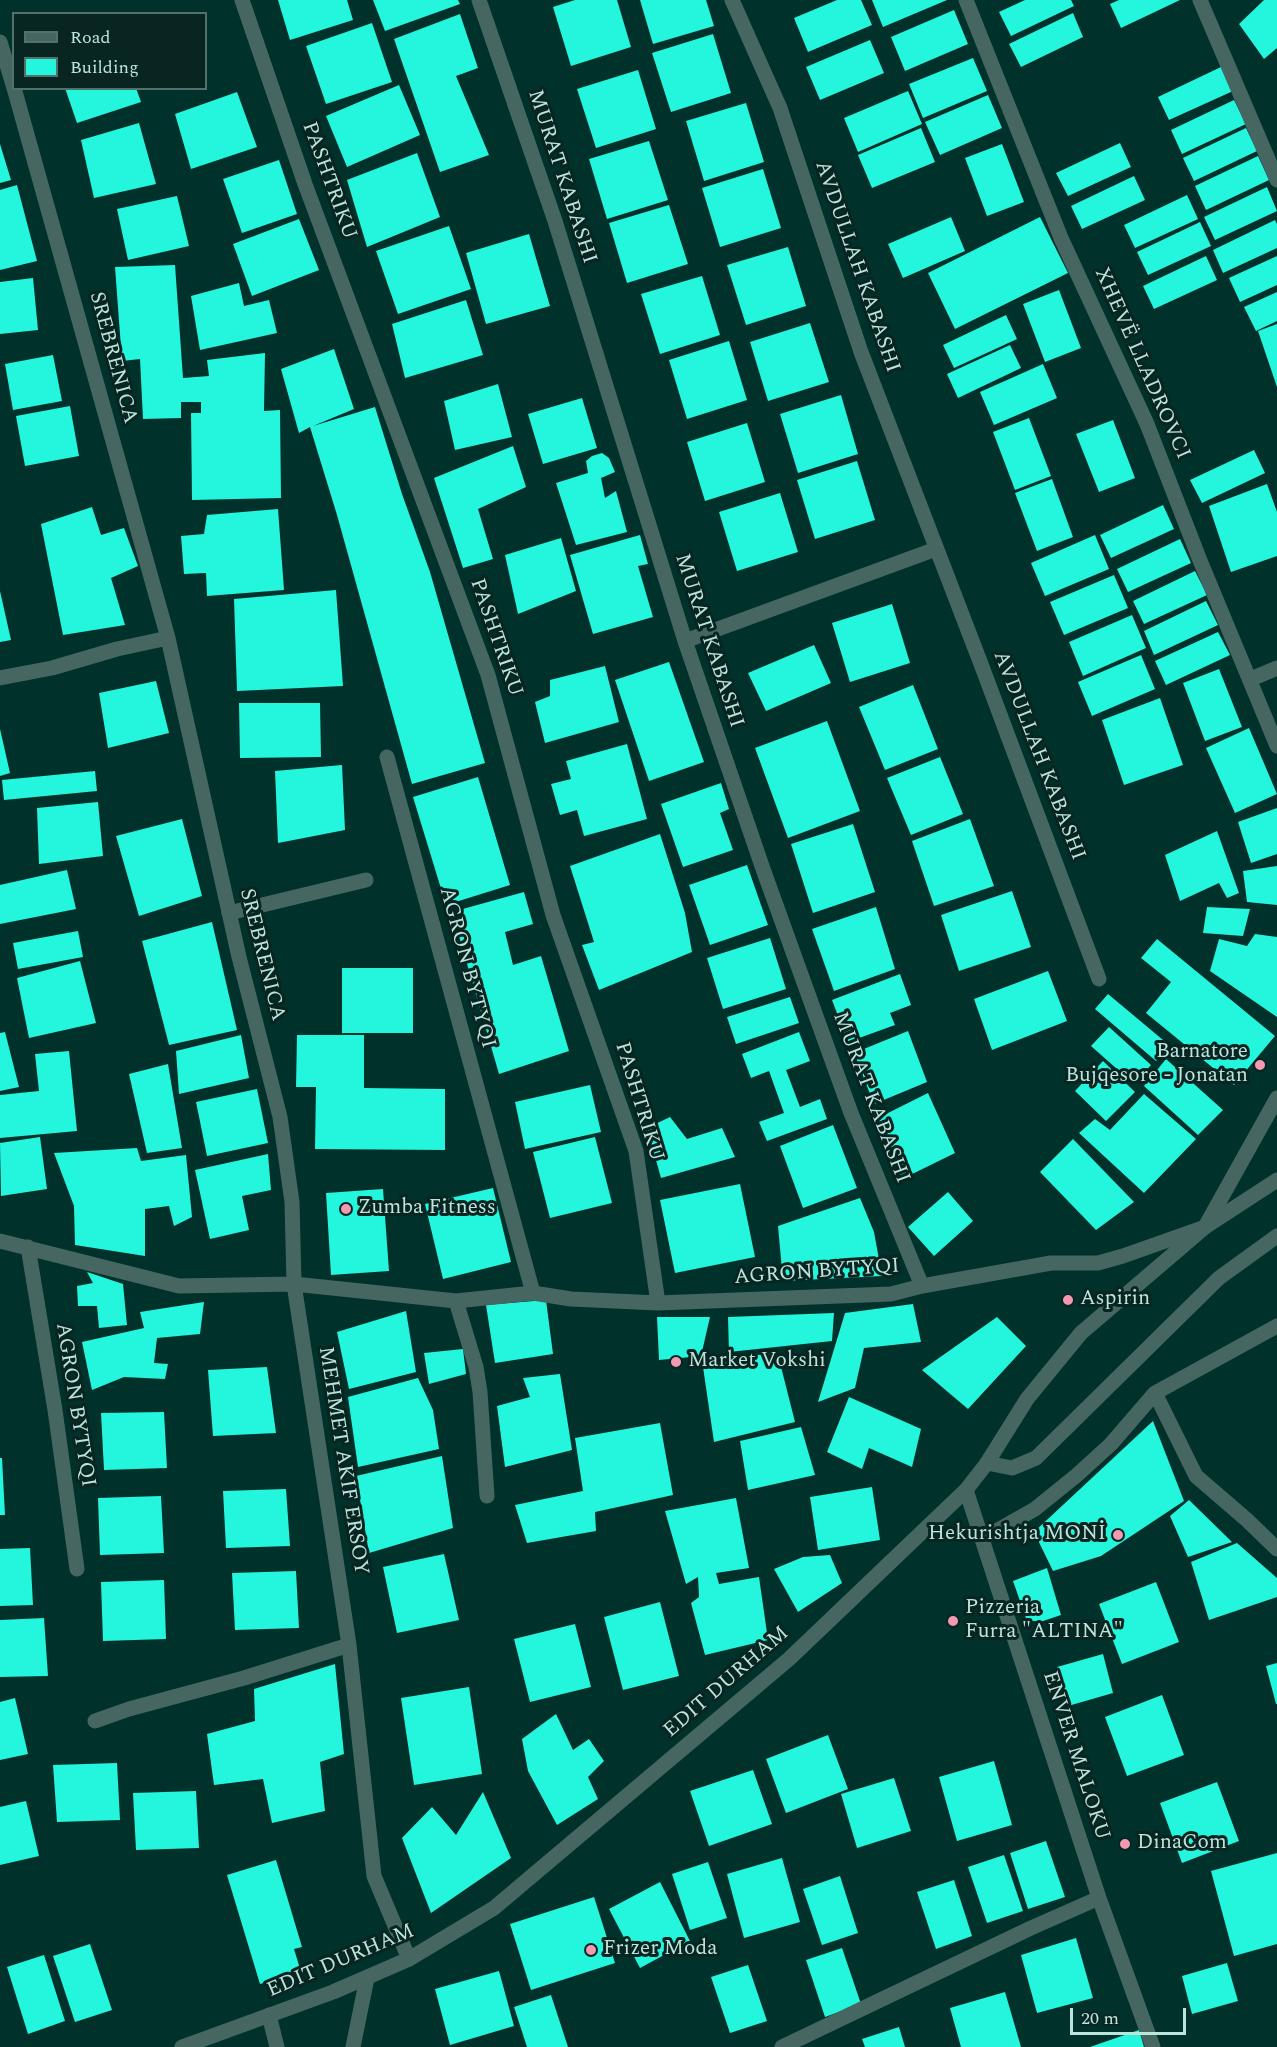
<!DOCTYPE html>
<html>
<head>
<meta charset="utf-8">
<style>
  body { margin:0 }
  #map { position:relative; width:1277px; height:2047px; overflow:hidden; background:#00312b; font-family:Spectral,serif }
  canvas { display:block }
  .legend { position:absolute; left:12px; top:12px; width:195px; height:78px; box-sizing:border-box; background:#092521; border:2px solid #50716c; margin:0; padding:8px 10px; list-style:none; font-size:18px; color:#bbe4dc }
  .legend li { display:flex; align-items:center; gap:12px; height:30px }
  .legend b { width:30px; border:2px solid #50716c }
  .scale { position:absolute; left:1070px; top:2008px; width:116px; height:27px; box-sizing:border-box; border:3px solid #bbe4dc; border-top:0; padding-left:8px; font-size:18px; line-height:21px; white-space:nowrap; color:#bbe4dc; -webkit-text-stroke:4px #092521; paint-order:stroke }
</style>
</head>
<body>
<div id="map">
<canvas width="1277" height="2047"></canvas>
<ul class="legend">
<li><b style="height:8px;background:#466761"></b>Road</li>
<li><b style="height:16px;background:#24f6de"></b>Building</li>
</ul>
<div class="scale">20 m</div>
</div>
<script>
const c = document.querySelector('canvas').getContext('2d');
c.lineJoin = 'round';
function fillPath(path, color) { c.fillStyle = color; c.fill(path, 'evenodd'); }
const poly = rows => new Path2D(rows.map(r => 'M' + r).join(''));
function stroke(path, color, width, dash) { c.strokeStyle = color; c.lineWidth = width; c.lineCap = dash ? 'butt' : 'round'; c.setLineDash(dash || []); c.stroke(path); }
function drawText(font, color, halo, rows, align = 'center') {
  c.font = font + ' Spectral,serif'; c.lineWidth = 6; c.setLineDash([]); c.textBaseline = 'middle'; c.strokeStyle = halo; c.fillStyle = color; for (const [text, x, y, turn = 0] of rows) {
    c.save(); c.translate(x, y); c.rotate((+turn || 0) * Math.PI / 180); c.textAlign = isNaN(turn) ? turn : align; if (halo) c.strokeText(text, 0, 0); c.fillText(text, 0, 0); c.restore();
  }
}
const building = poly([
  [278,0,347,0,353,20,290,40],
  [373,0,458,0,460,4,385,31],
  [575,0,617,0,631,47,571,66,553,7],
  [640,0,706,0,714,26,653,44],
  [837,0,861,0,872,25,808,52,794,18],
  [872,0,947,0,883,27],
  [1025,0,1071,0,1074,6,1011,36,999,12],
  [1119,0,1180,0,1121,28,1110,4],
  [1264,0,1277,0,1277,48,1264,59,1239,24],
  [954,10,968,44,905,71,891,37],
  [1073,13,1083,37,1021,67,1009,44],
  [460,14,478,68,456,76,489,155,440,172,394,39],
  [372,23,392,82,326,104,306,46],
  [713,34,731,93,671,112,652,53],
  [870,40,884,73,820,100,806,67],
  [973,58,987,91,923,118,909,84],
  [1221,67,1233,91,1169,120,1158,97],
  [638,70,656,129,596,148,577,89],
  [399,85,420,135,347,167,326,116],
  [65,88,136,88,141,102,77,123],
  [908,91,922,124,858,152,844,118],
  [237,92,257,147,191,169,175,114],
  [988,95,1002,128,940,155,925,122],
  [1234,100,1246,124,1182,154,1171,130],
  [746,103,764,162,704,181,686,121],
  [139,123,156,184,94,198,81,140],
  [921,128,935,162,872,188,858,155],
  [1246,128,1257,151,1194,181,1183,158],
  [649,141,668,200,607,219,589,159],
  [1120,143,1131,167,1068,196,1056,173],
  [0,144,11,180,0,183],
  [1002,144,1024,202,987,216,965,158],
  [417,153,440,217,367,247,347,180],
  [1258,156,1269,180,1206,210,1195,186],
  [279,160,297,214,242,233,223,179],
  [763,169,781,228,720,247,702,188],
  [1134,176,1145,200,1082,229,1071,206],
  [17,185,37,261,0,270,0,190],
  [1267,187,1277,211,1215,240,1204,217],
  [1187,195,1198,219,1135,248,1124,225],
  [177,196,189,246,128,260,117,209],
  [669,205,688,264,627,283,609,223],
  [951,217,965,251,903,278,888,244],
  [1040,217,1068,273,955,329,928,273],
  [299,219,319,270,252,296,233,244],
  [1275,220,1277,224,1277,248,1223,273,1213,250],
  [1200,222,1211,246,1148,275,1137,252],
  [449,226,471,289,398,314,376,251],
  [529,234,550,306,486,324,466,253],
  [788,247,806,306,746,325,727,265],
  [1206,256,1217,280,1154,309,1143,286],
  [1277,256,1277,285,1240,302,1229,278],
  [175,265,183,378,209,376,207,360,265,353,264,411,280,410,281,498,192,500,191,413,201,413,201,402,181,402,181,418,143,419,140,359,122,361,115,267],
  [702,276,720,335,660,354,641,294],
  [33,278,38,330,0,334,0,282],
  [239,283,244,306,269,300,277,333,200,350,191,296],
  [1059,290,1081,348,1045,362,1023,304],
  [1277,292,1277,321,1256,331,1244,307],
  [466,300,483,355,405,378,392,324],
  [1006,315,1017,339,954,368,943,345],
  [810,323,829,382,768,401,750,342],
  [1277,324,1277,387,1258,331],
  [729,341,747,400,687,419,669,360],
  [1010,345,1021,368,958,398,947,374],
  [334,349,354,409,313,426,375,407,402,494,430,572,485,763,412,784,337,515,310,427,299,433,281,369],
  [53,355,62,401,13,410,5,364],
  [1043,364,1057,398,994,425,980,392],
  [498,384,512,437,455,450,444,401],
  [841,395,858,454,798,473,780,414],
  [582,398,597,448,543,464,528,414],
  [70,406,79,456,25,466,16,416],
  [1029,418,1051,476,1015,490,993,432],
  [1113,420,1135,478,1099,492,1076,434],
  [747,423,765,482,705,501,687,442],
  [513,446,526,487,478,509,493,559,463,568,434,478],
  [1254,450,1265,473,1202,503,1190,480],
  [602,453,609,458,615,472,601,478,605,498,616,491,627,532,576,545,556,483,588,473,586,461,592,456],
  [857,461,875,520,815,539,797,480],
  [1052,479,1073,537,1037,551,1015,493],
  [1267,484,1277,512,1277,556,1231,572,1209,506],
  [780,493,798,552,737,571,719,512],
  [1163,505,1174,529,1111,558,1100,535],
  [92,507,101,535,124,528,138,566,111,578,125,625,63,635,41,524],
  [278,509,284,590,207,596,206,573,184,574,181,536,204,534,207,515],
  [640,535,648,564,638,566,653,617,593,634,570,555],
  [1095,535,1109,569,1045,596,1031,563],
  [561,538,576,591,518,614,505,555],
  [1180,539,1191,563,1128,592,1117,569],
  [1195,571,1207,595,1144,624,1133,601],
  [1114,575,1128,608,1064,635,1050,602],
  [336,590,343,686,237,691,234,599],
  [0,591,11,640,0,642],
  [1206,601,1218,625,1154,655,1144,631],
  [892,604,910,663,850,682,832,623],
  [1132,615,1146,648,1083,676,1069,642],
  [1218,632,1230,655,1166,685,1155,661],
  [814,645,831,683,766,711,748,673],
  [1141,655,1155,689,1092,716,1078,682],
  [669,662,704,762,649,781,615,680],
  [605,666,619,722,545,743,535,702,550,696,550,680],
  [1219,669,1242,727,1205,741,1183,683],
  [156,681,169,733,108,748,99,693],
  [913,685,938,749,885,770,859,707],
  [1160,698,1183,765,1124,785,1102,720],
  [239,703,320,703,321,757,240,758],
  [827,721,860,811,788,838,755,748],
  [1249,728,1277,794,1235,813,1206,748],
  [0,729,10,773,0,776],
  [627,744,647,819,584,836,577,810,560,815,551,784,571,779,566,761],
  [940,757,963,814,911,835,887,778],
  [342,765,345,830,278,843,275,771],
  [95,771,97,791,4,800,2,780],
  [478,777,510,885,446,905,413,797],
  [721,783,729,809,720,813,733,850,683,867,661,804],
  [98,802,103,856,39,864,37,808],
  [1277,808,1277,854,1251,863,1238,822],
  [182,819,202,896,139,916,116,836],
  [970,819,994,886,934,906,912,841],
  [853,824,875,892,813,913,791,844],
  [1217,831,1239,893,1227,898,1219,883,1180,901,1165,855],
  [660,834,685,913,692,952,599,990,582,945,594,942,570,866],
  [747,865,768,925,710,945,689,885],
  [1277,866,1277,905,1247,902,1243,871],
  [67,870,76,909,0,924,0,885],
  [1012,891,1031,947,959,971,941,915],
  [524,892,533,924,505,932,513,965,541,956,569,1051,499,1074,452,912],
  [876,907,895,969,834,991,812,929],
  [1207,907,1250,909,1243,936,1203,933],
  [212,922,237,1030,169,1045,142,941],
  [78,931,83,957,18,969,13,943],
  [1255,934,1277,937,1277,1017,1210,971,1219,939,1247,946],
  [770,938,786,989,723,1009,707,958],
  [1157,939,1275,1036,1234,1085,1146,1013,1171,982,1141,958],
  [80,961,96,1023,29,1038,17,978],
  [342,968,413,968,413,1033,342,1033],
  [1048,971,1067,1021,992,1050,974,999],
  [900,974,911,1005,890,1013,895,1025,848,1042,832,1000],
  [1108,994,1169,1045,1156,1061,1095,1009],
  [790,997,799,1023,736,1044,727,1017],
  [1109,1027,1151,1065,1134,1084,1091,1046],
  [908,1031,927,1082,874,1104,854,1053],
  [5,1032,19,1087,0,1091,0,1033],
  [799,1032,810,1061,786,1070,800,1107,820,1099,827,1119,767,1141,759,1122,784,1113,769,1071,751,1078,742,1054],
  [241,1035,249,1078,179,1094,176,1051],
  [297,1035,364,1035,364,1088,445,1089,445,1150,315,1149,316,1087,296,1087],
  [69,1051,77,1131,0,1138,0,1095,39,1091,35,1054],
  [1166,1059,1223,1110,1198,1135,1144,1086],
  [1103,1061,1135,1092,1106,1121,1075,1091],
  [168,1064,182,1148,147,1153,129,1074],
  [590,1085,601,1132,525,1149,515,1102],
  [257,1089,268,1143,207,1156,196,1102],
  [928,1093,955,1153,902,1179,878,1118],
  [1144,1094,1196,1139,1144,1193,1079,1133,1095,1119,1110,1130],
  [670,1117,687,1139,722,1128,735,1157,661,1178,647,1128],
  [833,1125,857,1188,803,1208,780,1146],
  [40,1137,47,1189,1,1196,0,1143],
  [595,1137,612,1203,550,1218,533,1152],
  [1073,1139,1134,1202,1096,1230,1040,1172],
  [137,1148,141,1161,186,1155,192,1217,174,1226,169,1206,145,1209,145,1256,75,1245,74,1206,54,1153],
  [268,1154,271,1190,242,1196,249,1230,210,1239,195,1170],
  [740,1184,755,1257,675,1273,660,1200],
  [493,1188,511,1262,443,1279,425,1204],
  [383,1189,389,1271,331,1275,326,1193],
  [948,1192,973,1221,934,1256,908,1227],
  [860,1198,874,1232,882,1276,783,1281,778,1226],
  [87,1272,123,1284,127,1325,99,1328,97,1306,78,1306,77,1286,93,1283],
  [546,1300,553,1354,495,1363,486,1305],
  [204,1302,200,1334,157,1338,154,1363,168,1364,165,1379,124,1377,92,1390,82,1342,144,1328,140,1312],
  [913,1304,921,1342,864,1348,855,1388,818,1402,845,1313],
  [406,1311,416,1372,349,1389,337,1332],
  [834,1313,832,1341,729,1352,728,1317],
  [657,1317,710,1317,701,1356,659,1360],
  [997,1317,1026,1346,968,1409,922,1370],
  [463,1349,466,1374,429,1384,424,1353],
  [777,1351,795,1422,714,1442,703,1367],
  [267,1367,276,1433,213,1436,208,1370],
  [560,1374,572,1450,505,1467,497,1406,530,1397,523,1378],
  [418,1378,433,1410,439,1449,358,1467,348,1397],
  [849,1397,921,1429,912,1467,869,1448,862,1469,827,1452],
  [164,1412,167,1468,104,1470,101,1413],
  [1153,1421,1184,1501,1101,1556,1053,1571,1034,1532],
  [660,1423,673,1495,595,1512,596,1531,527,1543,515,1505,583,1491,575,1438],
  [801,1427,815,1475,748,1490,740,1441],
  [442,1456,453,1528,369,1553,356,1476],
  [0,1458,2,1458,5,1515,0,1515],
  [872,1487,880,1540,818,1550,810,1497],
  [286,1489,290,1546,226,1548,223,1491],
  [161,1496,164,1553,100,1555,98,1498],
  [736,1498,749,1568,716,1573,719,1584,759,1577,768,1640,705,1655,691,1603,699,1597,698,1577,686,1584,665,1511],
  [1189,1500,1232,1542,1188,1557,1170,1516],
  [1237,1543,1277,1578,1277,1597,1209,1620,1191,1562],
  [30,1548,33,1605,0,1606,0,1549],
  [444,1554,459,1620,397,1633,383,1567],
  [830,1555,842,1583,798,1612,774,1569,803,1557],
  [1047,1568,1061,1615,1043,1621,1027,1621,1013,1581],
  [296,1571,299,1628,235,1630,232,1573],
  [164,1580,166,1639,103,1641,101,1582],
  [1156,1582,1179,1642,1122,1664,1099,1604],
  [660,1602,679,1676,623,1690,604,1617],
  [44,1618,48,1676,0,1677,0,1620],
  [575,1624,591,1687,530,1702,514,1639],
  [1103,1654,1113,1693,1068,1706,1057,1667],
  [1277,1663,1277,1704,1276,1704,1266,1666],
  [335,1664,344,1754,320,1762,325,1811,272,1823,263,1779,214,1785,207,1734,255,1721,254,1689],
  [469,1687,482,1774,414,1785,401,1698],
  [1162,1695,1184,1755,1127,1776,1105,1717],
  [15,1698,28,1754,0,1760,0,1702],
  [556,1714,573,1750,589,1739,604,1761,588,1777,598,1799,557,1825,528,1771,522,1739],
  [828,1735,848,1789,786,1813,766,1759],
  [994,1761,1012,1825,957,1841,939,1777],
  [117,1763,120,1820,57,1822,53,1765],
  [753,1770,772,1824,709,1846,690,1791],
  [894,1778,911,1831,857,1848,841,1794],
  [1217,1782,1239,1841,1182,1863,1160,1803],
  [196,1791,199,1848,136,1850,133,1793],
  [483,1792,511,1858,431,1913,402,1838,432,1807,456,1835],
  [26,1801,39,1856,0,1865,0,1807],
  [1046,1841,1065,1897,1028,1909,1010,1853],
  [1277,1853,1277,1944,1234,1956,1211,1871],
  [1004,1855,1023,1911,987,1923,968,1867],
  [782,1858,800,1922,744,1938,727,1874],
  [276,1860,302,1947,294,1949,301,1972,260,1984,227,1875],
  [708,1862,727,1918,690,1930,672,1874],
  [840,1876,858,1933,822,1945,803,1889],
  [954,1880,972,1936,936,1949,917,1892],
  [660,1882,690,1941,640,1968,609,1909],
  [594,1897,615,1963,531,1990,510,1924],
  [1076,1938,1093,1998,1037,2013,1021,1955],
  [90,1944,112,2010,75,2022,53,1956],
  [842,1948,861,2004,825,2017,806,1960],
  [44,1955,65,2021,28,2034,7,1967],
  [1227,1963,1238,2001,1192,2014,1182,1976],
  [748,1965,767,2021,730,2033,711,1977],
  [499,1971,514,2026,450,2045,435,1989],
  [1005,1992,1021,2047,961,2047,950,2008],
  [551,1995,568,2047,527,2047,514,2007],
  [899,2027,905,2047,865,2047,862,2039],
  [1139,2030,1144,2047,1090,2047]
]);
const service = poly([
  [229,913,366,880],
  [987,1463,1012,1468,1036,1458,1219,1278,1277,1236]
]);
const minor = poly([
  [242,0,305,184,488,675,553,915,636,1151,658,1303],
  [479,0,555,221,685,641,763,869,851,1113,922,1286],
  [732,0,780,108,861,352,981,664,1099,979],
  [966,0,1061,238,1147,424,1199,558,1277,746],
  [1200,0,1277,180],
  [0,42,14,88],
  [14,88,168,638,239,957,280,1117,292,1202,294,1284,349,1645,374,1876,409,1959],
  [685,641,936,549],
  [0,678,52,668,117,649,168,638],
  [1251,679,1277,668],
  [387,757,533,1293],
  [0,1241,179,1286,294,1284,456,1301,533,1293,571,1299,658,1303,891,1294,922,1286,1051,1263,1098,1263,1123,1256,1205,1227,1277,1098],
  [28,1247,55,1410,77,1569],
  [456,1301,476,1367,480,1392,487,1496],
  [1155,1393,1277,1326],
  [966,1490,1099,1898,1153,2047],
  [982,1539,1035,1509,1077,1475,1111,1444,1155,1393,1196,1476,1247,1520,1277,1549],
  [95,1721,129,1709,244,1678,349,1645],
  [269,2015,277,2047],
  [353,2047,367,1978],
  [782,2047,1031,1928,1099,1898]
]);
const tertiary = poly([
  [182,2047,333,1992,409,1959,494,1908,789,1659,966,1490,987,1463,1027,1399,1081,1333,1205,1227,1277,1180]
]);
const markers = [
  [1260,1065,6,"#f19ab1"],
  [346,1209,6,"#f19ab1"],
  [1068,1300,6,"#f19ab1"],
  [676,1362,6,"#f19ab1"],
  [1118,1535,6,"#f19ab1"],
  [953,1621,6,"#f19ab1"],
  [1125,1844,6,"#f19ab1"],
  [591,1950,6,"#f19ab1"]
];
const streetNames = [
  ["MURAT KABASHI",561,177,72],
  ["PASHTRIKU",328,181,70],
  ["AVDULLAH KABASHI",856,267,71],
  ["SREBRENICA",112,358,75],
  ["XHEVË LLADROVCI",1141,364,66],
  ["PASHTRIKU",495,638,71],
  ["MURAT KABASHI",708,641,72],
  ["AVDULLAH KABASHI",1038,756,69],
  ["SREBRENICA",261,955,76],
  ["AGRON BYTYQI",466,968,75],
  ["MURAT KABASHI",870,1098,69],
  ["PASHTRIKU",638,1102,73],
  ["AGRON BYTYQI",817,1273,-4],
  ["AGRON BYTYQI",74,1405,81],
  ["MEHMET AKIF ERSOY",342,1461,81],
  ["EDIT DURHAM",727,1683,-41],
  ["ENVER MALOKU",1075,1756,72],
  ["EDIT DURHAM",341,1962,-23]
];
const poiNames = [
  ["Barnatore",1248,1053,"right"],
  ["Bujqesore - Jonatan",1248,1077,"right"],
  ["Zumba Fitness",358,1209],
  ["Aspirin",1080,1300],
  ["Market Vokshi",688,1362],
  ["Hekurishtja MONİ",1106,1535,"right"],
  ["Pizzeria",965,1609],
  ["Furra \"ALTINA\"",965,1633],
  ["DinaCom",1137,1844],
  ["Frizer Moda",603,1950]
];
fillPath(building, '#24f6de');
stroke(service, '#466761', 15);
stroke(minor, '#466761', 15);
stroke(tertiary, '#466761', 15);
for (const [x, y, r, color] of markers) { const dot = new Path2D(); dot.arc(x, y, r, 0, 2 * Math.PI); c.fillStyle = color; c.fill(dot); stroke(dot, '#092521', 2); }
drawText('21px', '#bbe4dc', '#092521', streetNames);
drawText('21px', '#bbe4dc', '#092521', poiNames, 'left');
</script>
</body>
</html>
